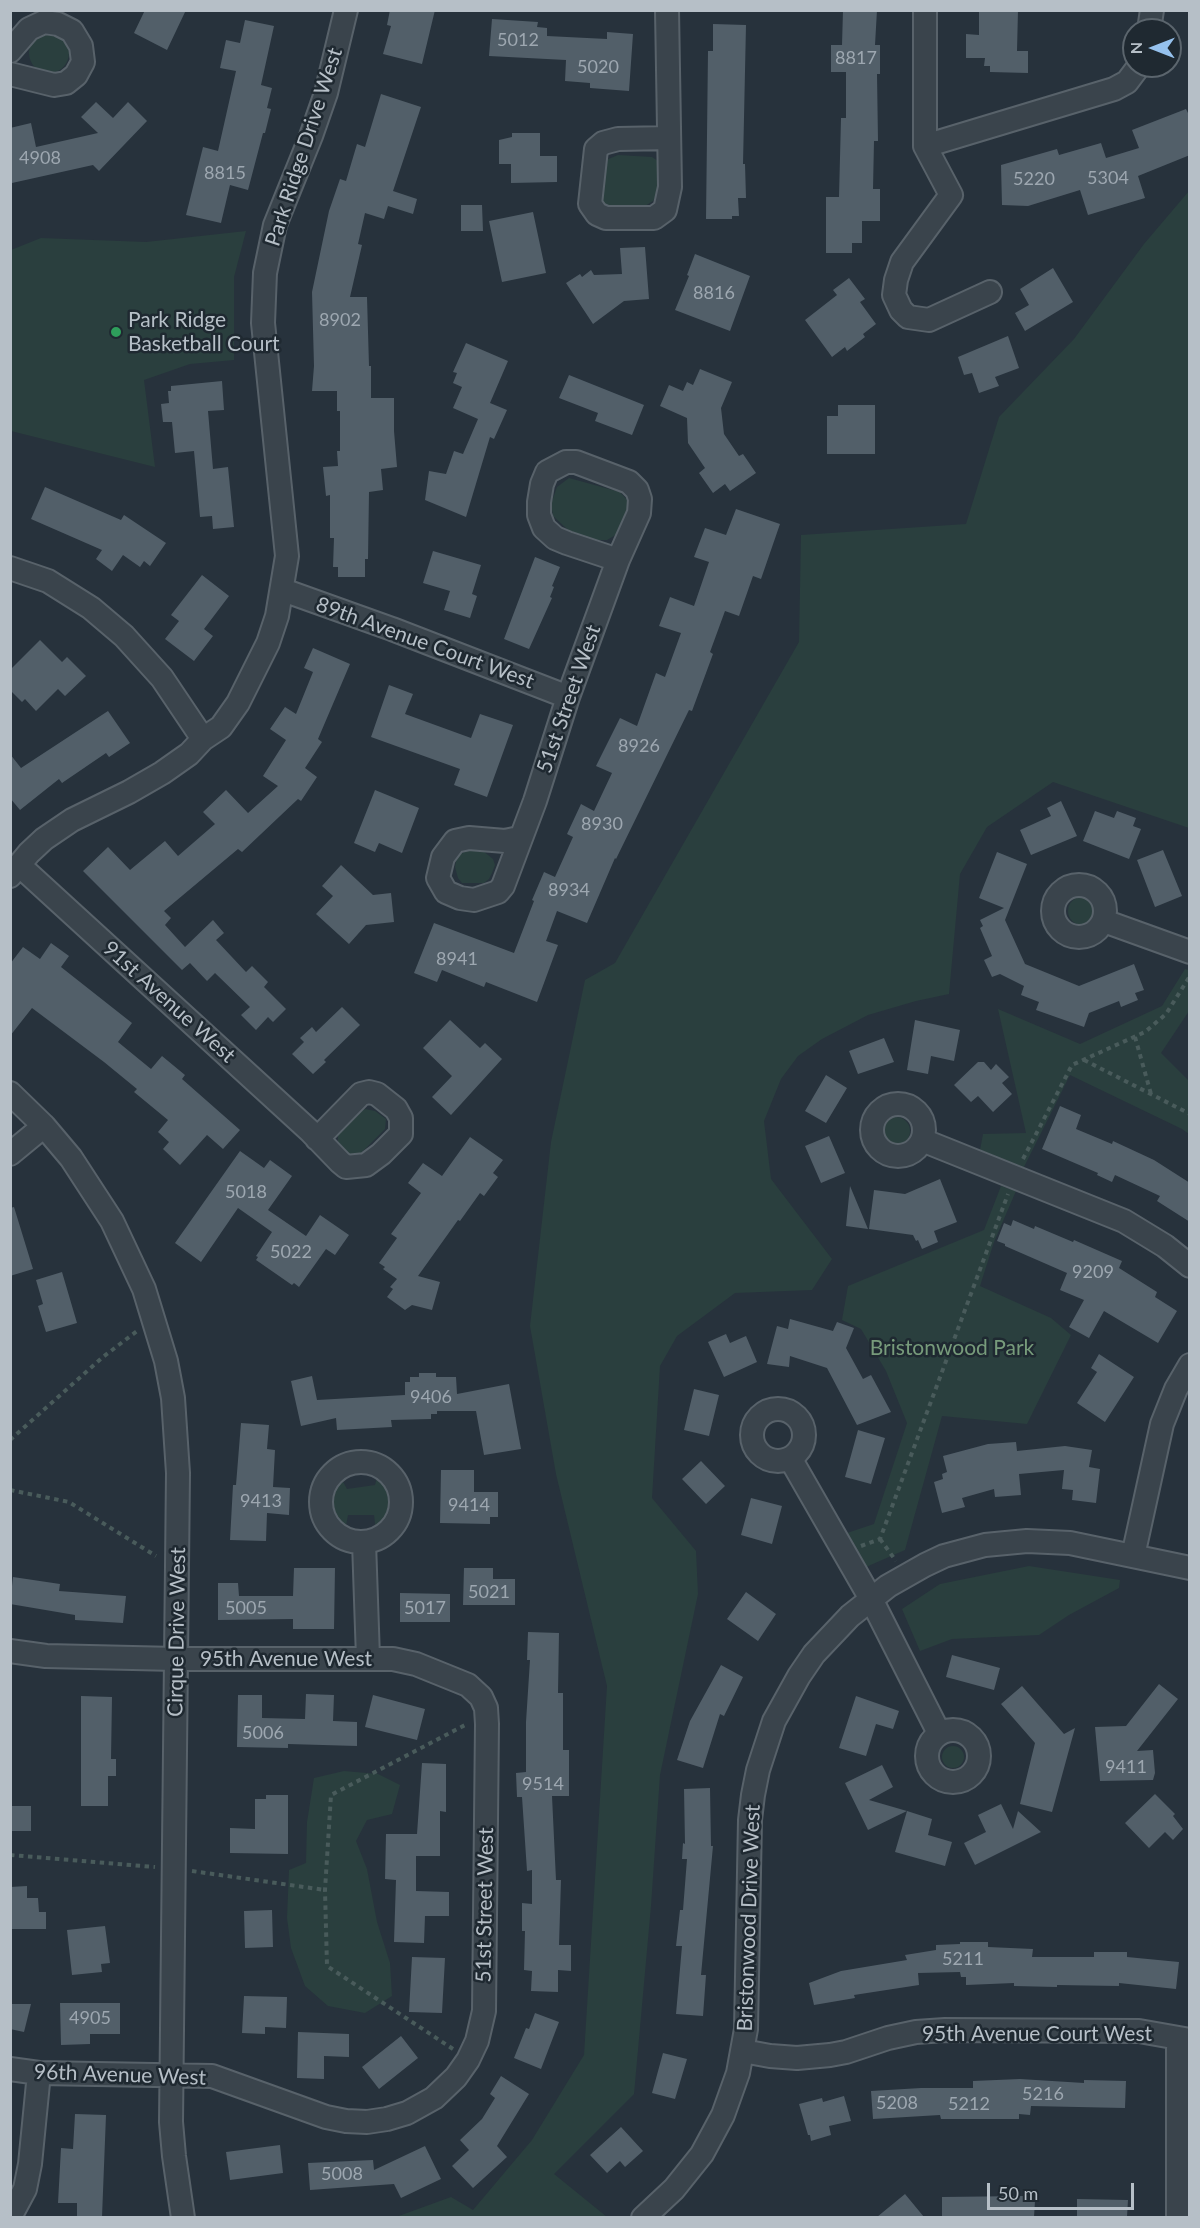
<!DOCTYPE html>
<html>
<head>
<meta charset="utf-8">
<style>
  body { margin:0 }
  #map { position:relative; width:1200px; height:2228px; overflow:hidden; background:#27323c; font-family:Lato,sans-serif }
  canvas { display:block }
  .frame { position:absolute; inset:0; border:12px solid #b6bfc7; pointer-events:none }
  .north { position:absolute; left:1122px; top:18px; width:60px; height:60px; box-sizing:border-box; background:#1f2931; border:2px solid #5b656d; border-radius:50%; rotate:270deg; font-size:16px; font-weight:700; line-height:24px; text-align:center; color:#b6bfc7 }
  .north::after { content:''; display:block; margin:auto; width:21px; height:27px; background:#95c1ed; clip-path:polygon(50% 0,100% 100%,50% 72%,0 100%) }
  .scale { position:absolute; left:987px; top:2183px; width:147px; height:27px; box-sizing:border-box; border:3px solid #b6bfc7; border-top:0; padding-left:8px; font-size:18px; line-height:21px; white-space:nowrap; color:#b6bfc7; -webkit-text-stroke:4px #1f2931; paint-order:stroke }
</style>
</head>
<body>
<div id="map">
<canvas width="1200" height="2228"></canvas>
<div class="frame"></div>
<div class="north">N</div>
<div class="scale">50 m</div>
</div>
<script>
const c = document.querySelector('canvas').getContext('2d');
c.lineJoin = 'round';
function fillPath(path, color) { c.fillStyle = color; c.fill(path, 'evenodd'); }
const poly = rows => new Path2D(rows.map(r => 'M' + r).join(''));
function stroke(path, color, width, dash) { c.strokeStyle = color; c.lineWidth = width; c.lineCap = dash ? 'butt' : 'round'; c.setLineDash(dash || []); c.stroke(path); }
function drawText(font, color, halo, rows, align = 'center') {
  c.font = font + ' Lato,sans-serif'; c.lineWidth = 5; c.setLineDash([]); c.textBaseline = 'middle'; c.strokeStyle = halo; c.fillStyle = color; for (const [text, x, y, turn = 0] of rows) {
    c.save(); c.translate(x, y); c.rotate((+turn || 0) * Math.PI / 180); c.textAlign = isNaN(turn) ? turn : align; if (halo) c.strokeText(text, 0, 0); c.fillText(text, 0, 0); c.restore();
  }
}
const green = poly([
  '29 53a20 20 0 1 1 40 0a20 20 0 1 1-40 0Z',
  [618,155,652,157,658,161,657,193,653,201,645,206,616,207,606,205,599,199,606,160],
  [1189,191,1189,828,1053,782,987,827,960,874,949,994,916,1001,868,1015,822,1039,798,1056,781,1079,764,1121,771,1179,832,1259,812,1290,735,1293,677,1336,660,1366,652,1498,696,1551,698,1594,660,1775,651,1906,634,2094,554,2174,607,2217,396,2217,451,2197,473,2210,532,2140,584,2055,607,1686,556,1474,530,1326,551,1142,585,980,615,963,799,642,801,535,966,524,999,417,1074,339,1144,244],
  [246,231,234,277,234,360,190,364,144,380,155,467,11,431,11,250,41,238,146,242],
  [569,478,620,492,627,500,627,512,626,523,619,533,607,540,593,540,577,536,566,528,553,516,551,504,557,487],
  [470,849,483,851,493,859,495,865,492,873,489,879,484,883,462,883,458,878,455,867,456,861,459,855],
  '1068 911a14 14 0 1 1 28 0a14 14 0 1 1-28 0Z',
  [1185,969,1189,970,1189,1011,1161,1053,1189,1081,1189,1134,1182,1129,1070,1075,1023,1169,980,1150,983,1134,1026,1133,998,1009,1080,1044,1162,1006],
  [365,1109,375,1111,386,1119,385,1129,358,1156,347,1156,338,1148,338,1135,360,1112],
  '882 1131a14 14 0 1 1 28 0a14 14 0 1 1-28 0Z',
  [1001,1186,1016,1191,994,1242,980,1286,1051,1318,1071,1335,1027,1424,942,1416,905,1550,866,1567,847,1533,874,1524,907,1423,886,1371,861,1329,842,1320,848,1286,984,1230],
  [378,1474,382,1475,389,1484,394,1494,394,1505,391,1516,385,1525,376,1532,374,1515,348,1515,345,1531,336,1524,331,1515,328,1505,329,1494,333,1484,340,1476,347,1489,375,1485],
  [1029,1566,1120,1580,1119,1588,1069,1615,1039,1635,952,1639,920,1651,902,1609,940,1584],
  '942 1757a11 11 0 1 1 22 0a11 11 0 1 1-22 0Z',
  [344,1771,378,1774,400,1785,392,1814,367,1820,356,1841,367,1869,377,1922,390,1963,392,1996,365,2013,328,2006,305,1986,291,1948,287,1918,289,1870,306,1863,307,1822,314,1778]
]);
const building = poly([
  [145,10,186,10,167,50,134,33],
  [390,10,435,10,422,64,383,54,391,26,387,25],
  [843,10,877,10,875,45,880,45,880,74,877,74,878,141,874,141,873,189,880,189,880,221,862,221,862,243,852,243,852,253,826,253,826,197,839,197,841,118,846,118,846,72,831,72,831,45,842,45],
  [979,10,1018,10,1017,51,1028,51,1028,73,990,72,990,66,984,66,985,58,966,58,966,34,979,35],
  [492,19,538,22,537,27,547,28,547,36,607,39,607,32,633,34,629,91,590,88,590,83,565,81,566,60,489,56],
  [245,20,274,26,261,85,272,88,267,108,271,109,265,133,263,133,248,190,230,185,221,223,186,215,203,147,218,151,236,71,220,68,226,40,240,43],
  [713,24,746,25,743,164,745,164,746,198,738,198,739,216,732,216,732,219,706,219,708,51,713,51],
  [381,94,421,107,393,191,417,199,413,214,388,206,384,219,365,213,358,244,362,245,350,297,367,297,369,366,371,366,371,398,394,398,394,431,397,467,381,469,383,490,369,492,368,559,365,559,365,577,338,577,338,567,333,567,334,538,330,538,330,495,326,496,323,467,338,466,337,451,340,451,340,411,337,411,337,391,312,391,314,366,312,292,329,211,340,179,346,181,357,144,365,147],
  [96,102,113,118,128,102,147,121,99,171,93,165,12,183,10,175,10,128,31,123,36,147,98,133,81,117],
  [1186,109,1190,117,1190,155,1138,176,1145,198,1088,215,1080,190,1028,206,1002,205,1001,165,1057,149,1059,155,1101,143,1106,158,1139,148,1132,130],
  [512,133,540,133,540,156,557,156,557,182,511,183,511,164,499,164,499,140,512,137],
  [461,205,482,205,483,231,461,231],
  [533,212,546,273,502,282,489,221],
  [645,247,649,299,624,301,593,324,566,283,580,274,582,277,591,270,594,275,622,274,620,248],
  [695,254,750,276,730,331,675,310,689,276,687,275],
  [1053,268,1073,302,1025,331,1015,313,1029,305,1020,289],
  [849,278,865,299,860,302,876,324,863,334,865,337,847,351,845,347,832,357,805,320,837,295,833,290],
  [1008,336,1019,368,995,377,999,386,979,393,972,373,964,375,958,357],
  [466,343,508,361,490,403,507,410,494,439,490,437,466,517,425,500,429,471,446,474,454,451,463,454,478,419,453,408,462,387,453,383,457,373,453,372],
  [700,369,732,382,721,408,724,434,739,456,743,454,756,473,730,491,725,484,713,493,699,473,705,468,688,443,687,418,660,406,669,385,683,391,687,382,693,385],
  [569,375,644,405,632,435,595,421,598,413,559,398],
  [222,381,224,410,208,411,213,469,228,467,234,527,213,529,212,516,200,517,194,451,175,453,172,422,163,422,161,404,169,403,168,391,171,391,171,386],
  [838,405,875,405,875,454,827,454,827,416,838,416],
  [45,487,121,520,124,515,166,543,150,566,144,561,140,567,123,555,112,571,96,559,102,550,31,519],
  [736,509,780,524,761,579,753,576,739,616,725,611,710,652,713,654,692,711,689,710,616,859,615,858,587,923,557,911,546,941,558,945,537,1002,486,982,484,987,442,970,437,982,414,973,434,923,514,953,534,901,532,900,544,872,555,877,573,837,567,834,581,804,594,811,612,773,596,766,620,718,637,726,656,673,665,677,681,633,659,626,670,597,694,606,709,562,694,557,705,528,726,535],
  [433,551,481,565,472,594,477,596,470,618,444,610,450,591,423,583],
  [535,557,560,567,552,586,554,587,550,597,552,598,529,649,504,639],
  [202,575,229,596,204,629,213,636,194,661,165,639,179,621,171,615],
  [40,640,62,662,67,657,86,676,65,696,58,689,36,711,25,699,22,702,10,690,10,670],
  [313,648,350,664,318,739,322,742,305,768,317,777,301,801,298,799,242,852,238,849,164,911,171,918,165,925,185,947,213,920,224,933,216,940,246,972,252,966,268,982,264,987,286,1009,273,1022,268,1017,256,1030,241,1015,250,1007,215,973,207,981,190,963,182,970,83,871,108,847,130,870,165,841,178,856,215,824,203,812,226,790,248,813,278,786,263,776,286,740,270,729,285,707,296,714,313,672,304,668],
  [389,685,413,694,405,714,471,738,480,714,513,725,487,797,454,785,460,769,371,737],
  [108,711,130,743,109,757,106,753,62,783,59,779,20,810,10,798,10,754,21,768],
  [375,790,419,808,402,853,379,843,375,852,354,843],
  [1061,801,1077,836,1031,855,1020,830,1051,816,1047,808],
  [1095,811,1114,818,1117,811,1136,818,1133,826,1141,829,1129,859,1083,841],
  [1163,850,1182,896,1155,907,1137,860],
  [997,852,1027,864,1005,920,1025,964,1079,986,1134,964,1144,990,1135,993,1138,1000,1121,1007,1119,1001,1089,1013,1084,1027,1036,1010,1039,1002,1021,995,1024,986,1000,974,992,977,984,960,992,956,980,928,983,926,980,920,1004,908,979,898],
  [341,865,373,895,391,893,394,922,366,925,349,944,316,914,333,896,322,886],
  [51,943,69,956,61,967,132,1023,118,1042,151,1069,162,1056,185,1075,182,1079,240,1130,223,1149,207,1135,180,1165,163,1149,169,1142,158,1132,168,1120,134,1092,137,1089,104,1062,32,1008,10,1036,10,964,23,947,40,959],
  [342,1007,360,1025,324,1060,326,1062,313,1074,292,1054,304,1042,300,1038,312,1027,316,1032],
  [450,1020,480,1048,485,1043,502,1059,451,1115,432,1097,452,1076,423,1048],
  [915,1020,960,1030,954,1061,931,1056,928,1074,907,1070],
  [884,1038,894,1062,858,1074,849,1051],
  [978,1062,984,1062,991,1070,996,1064,1009,1077,1002,1083,1012,1094,993,1112,978,1096,971,1102,954,1085],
  [826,1075,847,1088,826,1123,805,1111],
  [1060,1106,1081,1115,1076,1129,1112,1144,1113,1141,1154,1160,1190,1183,1190,1222,1157,1201,1160,1196,1115,1175,1112,1182,1097,1175,1098,1173,1042,1149],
  [829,1136,845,1173,821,1183,805,1146],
  [470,1137,503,1160,493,1173,498,1177,484,1196,480,1193,460,1221,458,1220,418,1276,440,1282,432,1310,412,1305,405,1310,387,1297,393,1289,390,1287,397,1279,383,1269,385,1267,379,1263,397,1238,391,1234,421,1193,408,1183,423,1163,442,1176],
  [240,1151,264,1168,270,1160,292,1176,268,1210,306,1236,320,1215,349,1235,335,1255,326,1249,299,1287,294,1283,292,1285,256,1260,258,1257,256,1256,272,1232,238,1208,201,1262,175,1243],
  [940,1179,957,1222,934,1231,938,1242,922,1249,918,1240,916,1241,913,1235,869,1229,874,1190,905,1194],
  [850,1186,868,1229,846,1226],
  [14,1207,33,1269,10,1276,10,1208],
  [1013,1220,1034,1229,1035,1226,1073,1242,1074,1240,1122,1261,1119,1268,1157,1292,1155,1297,1177,1311,1158,1343,1104,1311,1089,1338,1069,1327,1084,1300,1060,1290,1067,1273,1005,1246,1005,1244,997,1241,1004,1223,1011,1226],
  [62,1272,77,1323,46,1332,38,1306,43,1304,36,1280],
  [790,1319,833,1331,837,1322,854,1328,846,1348,863,1379,871,1375,891,1412,857,1425,827,1368,790,1356,789,1367,767,1364,777,1326,788,1329],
  [726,1334,730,1343,746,1336,757,1362,724,1377,708,1342],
  [1099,1354,1134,1377,1105,1422,1077,1403,1097,1372,1091,1368],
  [419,1373,436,1373,436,1377,456,1377,457,1394,509,1384,521,1449,484,1455,476,1411,437,1411,437,1414,431,1414,431,1419,391,1420,392,1427,337,1430,336,1418,301,1426,291,1381,312,1376,317,1400,405,1395,405,1382,410,1382,410,1377,419,1377],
  [694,1389,719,1395,709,1436,684,1430],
  [241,1423,269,1425,267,1449,275,1450,273,1487,290,1488,289,1515,267,1513,266,1541,230,1540,233,1485,236,1485],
  [858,1430,885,1438,871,1484,845,1477],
  [1016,1442,1017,1451,1065,1446,1092,1450,1089,1467,1100,1469,1096,1503,1072,1500,1073,1490,1062,1489,1064,1470,1019,1474,1021,1495,995,1497,994,1489,962,1498,965,1507,942,1513,934,1482,943,1479,942,1474,947,1472,943,1456,988,1444],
  [701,1461,725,1486,706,1504,682,1479],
  [441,1470,474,1470,474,1492,498,1492,498,1517,490,1517,490,1524,440,1523],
  [751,1498,782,1506,772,1544,741,1535],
  [294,1568,335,1568,334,1629,293,1629,293,1619,218,1620,218,1583,238,1583,239,1596,293,1596],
  [464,1568,493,1568,493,1579,515,1579,515,1605,463,1605],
  [13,1577,60,1584,59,1591,126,1596,123,1623,75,1620,75,1615,10,1604],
  [746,1592,776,1614,758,1641,727,1619],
  [400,1593,450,1594,450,1622,400,1622],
  [528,1632,559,1633,558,1693,563,1693,563,1750,569,1750,569,1796,552,1796,556,1880,561,1880,559,1945,571,1945,571,1971,558,1970,558,1992,531,1991,532,1971,524,1970,525,1931,522,1931,522,1903,532,1904,532,1870,527,1871,522,1797,517,1797,516,1773,526,1772,526,1722,530,1660,527,1660],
  [952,1655,1000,1668,994,1690,946,1677],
  [721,1665,743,1677,724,1716,720,1714,703,1768,677,1760,690,1721],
  [1159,1684,1178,1699,1137,1751,1153,1750,1155,1773,1153,1780,1100,1781,1095,1727,1126,1726],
  [1022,1686,1064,1734,1075,1728,1052,1812,1020,1804,1035,1743,1001,1704],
  [306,1694,334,1695,333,1721,357,1722,357,1746,288,1744,288,1748,237,1747,238,1695,262,1695,262,1718,305,1719],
  [373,1695,425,1709,417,1740,365,1727],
  [81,1696,112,1697,111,1759,116,1759,116,1776,108,1776,108,1806,81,1806],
  [856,1696,899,1711,893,1729,876,1724,866,1756,839,1748],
  [422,1763,446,1764,446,1812,440,1811,440,1856,416,1856,416,1891,449,1892,449,1916,425,1916,424,1943,394,1942,396,1880,385,1879,386,1834,417,1834],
  [882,1765,893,1787,869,1800,907,1811,868,1830,845,1783],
  [710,1788,711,1846,713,1846,701,1975,706,1975,703,2016,676,2014,682,1946,676,1946,680,1910,683,1910,687,1859,682,1859,683,1843,685,1844,684,1789],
  [1155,1794,1175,1814,1173,1816,1183,1829,1173,1840,1165,1832,1149,1848,1125,1823],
  [266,1795,288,1795,288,1854,230,1853,230,1828,255,1829,255,1799,266,1799],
  [1001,1804,1013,1829,1018,1811,1041,1832,975,1865,964,1843,986,1832,978,1815],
  [10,1806,31,1806,31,1831,10,1831],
  [907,1811,932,1819,928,1835,952,1842,945,1866,895,1852],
  [27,1886,27,1898,38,1898,39,1912,46,1912,46,1929,10,1929,10,1887],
  [272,1910,273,1947,245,1948,244,1911],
  [105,1926,110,1963,101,1964,102,1972,72,1975,67,1930],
  [960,1942,988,1942,988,1947,1033,1949,1032,1957,1094,1957,1094,1952,1127,1952,1127,1957,1179,1962,1176,1989,1119,1983,1119,1986,1057,1985,1057,1987,1014,1986,1014,1983,966,1985,966,1977,961,1977,960,1972,918,1973,919,1985,854,1995,855,1998,814,2005,809,1983,841,1971,907,1960,905,1955,936,1950,936,1945,960,1944],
  [412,1957,445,1958,442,2013,409,2012],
  [244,1996,287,1997,286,2028,265,2027,265,2034,242,2033],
  [60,2003,120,2003,120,2034,90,2034,90,2044,61,2045],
  [10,2004,31,2004,24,2032,10,2029],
  [535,2013,559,2022,541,2069,514,2058,526,2028,529,2029],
  [298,2032,349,2034,349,2057,324,2056,324,2079,297,2078],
  [401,2036,418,2058,379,2089,362,2067],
  [663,2053,687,2059,675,2099,652,2093],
  [501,2076,529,2094,497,2146,507,2157,473,2188,452,2166,469,2150,460,2140,482,2119,495,2098,490,2094],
  [1020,2079,1084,2083,1084,2080,1126,2081,1125,2108,1031,2106,1030,2115,1019,2114,1019,2119,941,2119,940,2115,873,2119,871,2091,921,2088,973,2088,973,2081],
  [844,2096,851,2121,829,2126,831,2135,811,2141,810,2135,808,2135,799,2104,822,2098,823,2102],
  [75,2114,106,2115,102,2217,77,2217,77,2203,58,2203,61,2148,73,2149],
  [621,2127,643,2151,625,2167,620,2161,607,2173,590,2155],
  [280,2145,283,2173,230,2180,226,2152],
  [425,2146,441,2179,401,2198,394,2184,310,2190,308,2163,373,2160,374,2170],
  [905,2194,924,2217,877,2217],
  [1024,2196,1024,2200,1035,2201,1034,2217,942,2217,942,2197],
  [1077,2199,1128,2200,1127,2217,1077,2217]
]);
const path = poly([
  [1135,1037,1151,1094],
  [1084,1060,1190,1114],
  [1023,1159,1072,1065,1145,1032,1166,1014,1190,976],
  [10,1440,103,1357,137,1331],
  [10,1490,69,1502,156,1556],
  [880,1539,896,1561],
  [861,1546,880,1539,1008,1194],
  [10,1855,155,1867],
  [192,1871,325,1890],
  [453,2049,327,1966,325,1890,331,1795,467,1724]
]);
const minor = poly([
  [667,10,670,187,665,210,654,218,606,218,597,214,590,204,596,149,603,143,618,139,669,138],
  [925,10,925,146,951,195,902,262,896,280,894,295,901,310,908,317,929,320,990,292],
  [1149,30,1152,10],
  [10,51,29,29,44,22,58,24,72,31,81,46,83,62,76,75,66,83,54,85,10,74],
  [925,146,1114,89,1127,82,1139,66],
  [10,568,48,581,91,608,124,636,162,678,203,739],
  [283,590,392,629,568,697],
  [519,838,505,841,469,838,455,841,443,857,438,878,446,892,460,898,474,900,498,892,503,886,535,801,568,697,618,560,639,513,640,499,637,490,629,482,576,462,566,462,547,472,542,484,539,502,539,515,544,528,555,538,567,543,618,560],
  [19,865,311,1132,340,1162,346,1167,366,1165,381,1154,401,1134,401,1118,396,1109,377,1094,369,1092,361,1094,317,1139],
  [10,876,29,853,44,839,72,820,129,792,162,773,189,754,203,739,221,727,238,703,268,643,277,616,287,556,263,323,265,273,275,225,311,136,326,93,346,10],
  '1053 911a26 26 0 1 1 52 0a26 26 0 1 1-52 0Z',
  [1104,921,1190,952],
  [10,1093,44,1126,71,1158,112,1221,144,1289,166,1361,173,1398,178,1473,171,2122,174,2156,183,2218],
  '872 1130a26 26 0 1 1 52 0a26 26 0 1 1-52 0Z',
  [922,1140,1124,1221,1165,1246,1190,1266],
  [10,1154,44,1126],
  '752 1435a26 26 0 1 1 52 0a26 26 0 1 1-52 0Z',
  [790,1458,871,1599,939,1733],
  '321 1502a40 40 0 1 1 80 0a40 40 0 1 1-80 0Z',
  [364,1542,368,1658],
  [1133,1556,1162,1424,1176,1389,1190,1365],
  [10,1651,46,1656,176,1659,393,1659,416,1664,468,1685,481,1697,486,1708,487,1724,484,2011,477,2041,468,2060,456,2077,434,2098,407,2113,387,2119,367,2122,346,2121,326,2117,212,2076,39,2073,10,2069],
  '927 1756a26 26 0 1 1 52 0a26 26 0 1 1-52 0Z',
  [1178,2038,1178,2218],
  [743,2051,770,2056,797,2058,830,2055,846,2052,888,2038,916,2032,945,2030,1139,2031,1190,2040],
  [10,2217,25,2189,30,2164,39,2073],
  [643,2218,674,2189,702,2154,723,2115,738,2073,746,2029,750,1820,753,1795,758,1770,774,1721,799,1676,814,1654,850,1616,888,1586,925,1565,944,1556,985,1545,1027,1541,1070,1543,1190,1568]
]);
const markers = [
  [116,332,6,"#2e9e5b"]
];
const numberNames = [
  ["5012",518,40],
  ["8817",856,58],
  ["5020",598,67],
  ["4908",40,158],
  ["8815",225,173],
  ["5304",1108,178],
  ["5220",1034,179],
  ["8816",714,293],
  ["8902",340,320],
  ["8926",639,746],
  ["8930",602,824],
  ["8934",569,890],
  ["8941",457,959],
  ["5018",246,1192],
  ["5022",291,1252],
  ["9209",1093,1272],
  ["9406",431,1397],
  ["9413",261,1501],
  ["9414",469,1505],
  ["5021",489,1592],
  ["5005",246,1608],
  ["5017",425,1608],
  ["5006",263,1733],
  ["9411",1126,1767],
  ["9514",543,1784],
  ["5211",963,1959],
  ["4905",90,2018],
  ["5216",1043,2094],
  ["5208",897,2103],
  ["5212",969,2104],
  ["5008",342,2174]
];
const streetNames = [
  ["Park Ridge Drive West",304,147,-72],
  ["89th Avenue Court West",425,643,20],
  ["51st Street West",569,699,-71],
  ["91st Avenue West",169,1002,42],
  ["Cirque Drive West",177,1632,-89],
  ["95th Avenue West",286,1659],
  ["51st Street West",485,1905,-89],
  ["Bristonwood Drive West",749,1918,-88],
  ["95th Avenue Court West",1037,2034],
  ["96th Avenue West",120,2075,2]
];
const poiNames = [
  ["Park Ridge",128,320],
  ["Basketball Court",128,344]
];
const parkNames = [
  ["Bristonwood Park",952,1348]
];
fillPath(green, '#2a3f3e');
fillPath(building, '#525f69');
stroke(minor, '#58626a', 26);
stroke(path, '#495b5b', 4, [4.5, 4.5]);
stroke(minor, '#3a444c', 22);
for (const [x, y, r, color] of markers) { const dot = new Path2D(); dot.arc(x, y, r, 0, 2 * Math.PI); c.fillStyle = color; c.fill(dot); stroke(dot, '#1f2931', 2); }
drawText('18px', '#9da7b0', null, numberNames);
drawText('21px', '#b6bfc7', '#1f2931', streetNames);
drawText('21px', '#b6bfc7', '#1f2931', poiNames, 'left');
drawText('21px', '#779b7b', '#1f2931', parkNames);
</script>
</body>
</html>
